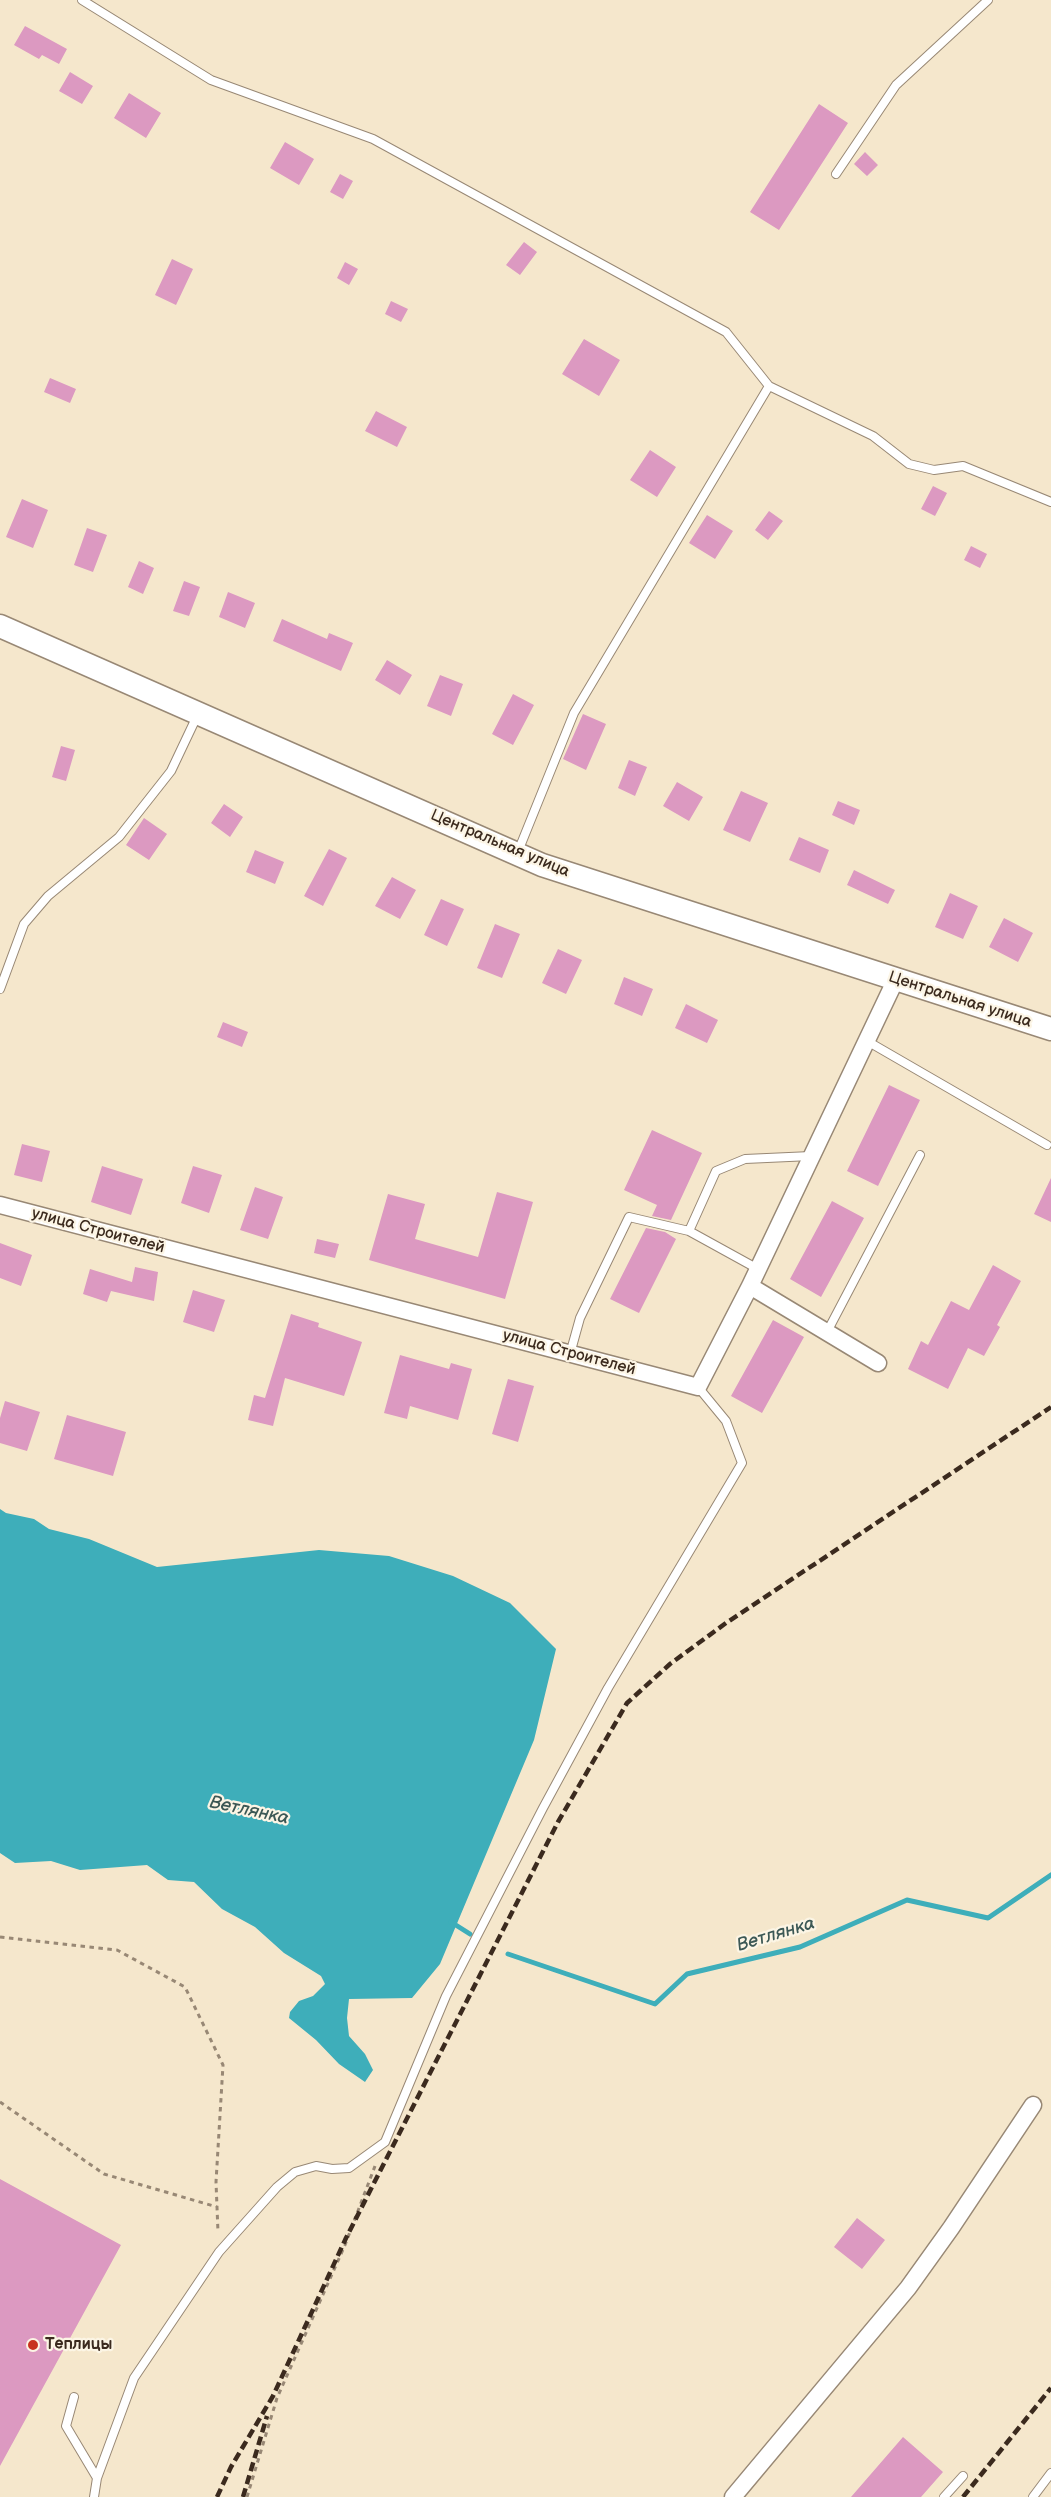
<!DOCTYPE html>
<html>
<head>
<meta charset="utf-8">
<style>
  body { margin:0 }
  canvas { display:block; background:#f5e7cc }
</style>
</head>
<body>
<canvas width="1051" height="2497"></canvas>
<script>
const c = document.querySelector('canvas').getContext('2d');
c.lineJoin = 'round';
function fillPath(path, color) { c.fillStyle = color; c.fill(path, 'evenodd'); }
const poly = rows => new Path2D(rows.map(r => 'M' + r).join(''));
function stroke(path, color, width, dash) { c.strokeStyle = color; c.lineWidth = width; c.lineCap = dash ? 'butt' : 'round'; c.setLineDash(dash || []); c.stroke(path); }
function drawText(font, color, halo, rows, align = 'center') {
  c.font = font + ' "Balsamiq Sans",sans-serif'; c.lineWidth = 4.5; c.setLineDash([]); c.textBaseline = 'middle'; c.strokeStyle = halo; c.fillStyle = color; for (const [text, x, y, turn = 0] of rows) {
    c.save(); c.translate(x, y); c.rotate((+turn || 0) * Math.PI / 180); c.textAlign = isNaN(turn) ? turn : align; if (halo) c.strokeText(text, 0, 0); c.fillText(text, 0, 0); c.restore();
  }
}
const water = poly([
  [0,1509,6,1513,34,1519,49,1529,89,1539,157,1567,319,1550,389,1556,453,1576,510,1603,556,1649,534,1740,440,1964,412,1998,349,1999,347,2018,349,2036,365,2054,373,2070,365,2082,339,2064,316,2040,289,2018,290,2012,299,2001,313,1996,325,1984,321,1976,284,1953,255,1927,222,1909,194,1882,168,1880,147,1865,80,1870,51,1861,15,1863,0,1853]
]);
const stream = poly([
  [451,1922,470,1934],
  [508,1954,655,2004,687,1974,800,1947,907,1900,988,1918,1051,1875]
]);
const building = poly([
  [25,26,67,49,59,64,42,55,39,59,14,45],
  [70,72,93,86,82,104,59,91],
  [129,93,161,113,146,138,114,118],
  [819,104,848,123,779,230,750,212],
  [285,142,314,159,299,185,270,168],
  [865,152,878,165,867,176,854,164],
  [340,174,353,181,343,199,330,192],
  [524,242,537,252,520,275,506,265],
  [172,259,193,269,176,305,155,295],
  [345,262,358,269,349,285,337,278],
  [391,301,408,309,401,322,385,314],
  [584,339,620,360,599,396,562,374],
  [50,378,76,389,70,403,44,392],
  [376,411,407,427,397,447,365,431],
  [650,450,676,467,657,497,630,480],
  [933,486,947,493,935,516,921,509],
  [22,499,48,510,33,548,6,537],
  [769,511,783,521,768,540,755,530],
  [707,515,733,531,715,559,689,543],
  [87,528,107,535,93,572,74,565],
  [971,546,987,554,980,568,964,560],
  [139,561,154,568,143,594,128,587],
  [184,581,200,587,189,616,173,611],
  [228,592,255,603,245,628,219,617],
  [282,619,327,639,329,633,353,643,341,671,273,641],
  [387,660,412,675,400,695,375,680],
  [440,675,463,684,451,716,427,706],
  [513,694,534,705,513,745,492,734],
  [583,714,606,724,586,770,563,759],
  [61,746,75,750,66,781,52,777],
  [629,760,647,767,635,796,618,788],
  [677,782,703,797,689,821,663,806],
  [741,791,768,803,750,842,723,830],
  [838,801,860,810,854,825,832,815],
  [224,804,243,817,230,837,211,823],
  [144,818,167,834,149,860,126,845],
  [799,837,829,850,820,873,789,860],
  [329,849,347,858,323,906,304,896],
  [255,850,284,862,275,884,246,872],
  [854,870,895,890,888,904,847,885],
  [392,877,416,890,400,919,375,906],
  [950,893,978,906,963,939,935,927],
  [441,899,464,909,447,946,424,935],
  [1004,918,1033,933,1018,962,989,947],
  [495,924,520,934,502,978,477,968],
  [558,949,582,960,566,994,542,983],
  [624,977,653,989,642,1016,614,1004],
  [686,1004,718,1020,707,1043,675,1028],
  [223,1022,248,1032,242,1047,217,1037],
  [889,1085,920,1100,878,1186,847,1171],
  [652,1130,702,1153,671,1220,652,1216,657,1205,624,1190],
  [22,1144,50,1151,42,1182,14,1175],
  [102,1166,143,1179,131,1215,91,1202],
  [193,1166,222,1175,209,1213,181,1203],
  [1051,1178,1051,1222,1034,1214],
  [255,1187,283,1197,268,1239,240,1230],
  [497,1192,533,1202,505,1299,369,1260,388,1194,425,1204,415,1239,478,1257],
  [832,1201,864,1218,821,1297,790,1279],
  [646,1228,665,1232,676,1239,639,1313,610,1299],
  [317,1239,339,1244,335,1258,314,1253],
  [0,1243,32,1255,21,1286,0,1278],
  [993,1265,1021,1281,997,1325,1000,1327,984,1356,968,1348,948,1389,908,1369,921,1341,928,1345,951,1301,969,1310],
  [135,1267,158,1272,154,1301,111,1291,107,1302,83,1294,90,1269,132,1282],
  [193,1290,225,1300,214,1332,183,1322],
  [291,1314,319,1323,318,1327,362,1342,344,1396,285,1378,273,1426,248,1420,254,1395,265,1398],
  [773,1320,804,1337,762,1413,731,1396],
  [400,1355,449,1369,451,1363,472,1369,458,1420,410,1406,407,1419,384,1413],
  [508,1379,534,1386,518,1442,492,1434],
  [5,1401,40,1412,27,1451,0,1443,0,1418],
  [67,1415,126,1432,113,1476,54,1459],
  [0,2179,121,2245,0,2466],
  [857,2218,885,2240,862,2269,834,2247],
  [903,2437,943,2472,921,2497,851,2497]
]);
const path = poly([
  [0,1937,117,1950,185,1987,223,2065,216,2182,218,2232],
  [0,2102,104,2174,217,2207],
  [247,2497,277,2398,345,2245,375,2166]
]);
const lane = poly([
  [82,0,211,80,373,139,726,332,769,386],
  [836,174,896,85,988,0],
  [517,854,574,713,769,386,873,436,909,464,934,470,963,466,1051,502],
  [0,989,24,924,48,896,119,837,171,771,198,714],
  [867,1041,1047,1145],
  [758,1269,689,1231,716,1171,745,1159,811,1156],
  [827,1332,920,1155],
  [570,1354,580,1318,629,1217,689,1231],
  [74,2397,66,2426,97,2478],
  [94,2497,97,2478,134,2378,219,2252,277,2187,295,2172,316,2166,332,2169,349,2168,385,2142,446,1996,543,1808,608,1688,742,1463,726,1421,698,1387],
  [944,2497,963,2476],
  [1033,2497,1051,2473]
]);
const street = poly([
  [0,1205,698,1387,750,1286,896,979],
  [750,1286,878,1363],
  [733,2497,908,2288,951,2228,1033,2105]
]);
const secondary = poly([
  [0,626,542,865,1051,1029]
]);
const rail = poly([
  [217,2497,231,2467,273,2396,346,2238,558,1822,627,1703,670,1664,726,1623,1051,1407],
  [243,2497,267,2416],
  [963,2497,1051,2388]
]);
const markers = [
  [33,2345,6,"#c8321e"]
];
const streetNames = [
  ["Центральная улица",500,844,23],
  ["Центральная улица",960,1000,18],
  ["улица Строителей",98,1231,15],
  ["улица Строителей",569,1353,15]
];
const poiNames = [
  ["Теплицы",45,2345]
];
const waterNames = [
  ["Ветлянка",249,1811,12],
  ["Ветлянка",776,1935,-17]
];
fillPath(water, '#3eaeba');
stroke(stream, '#3eaeba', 5);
fillPath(building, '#dc99c1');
stroke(lane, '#988875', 10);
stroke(street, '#988875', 19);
stroke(secondary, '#988875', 25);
stroke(path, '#988875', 3, [4.5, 4.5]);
stroke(lane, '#fff', 8);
stroke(street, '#fff', 16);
stroke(secondary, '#fff', 22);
stroke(rail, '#3b2a1e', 4.5, [9, 4.5]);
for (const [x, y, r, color] of markers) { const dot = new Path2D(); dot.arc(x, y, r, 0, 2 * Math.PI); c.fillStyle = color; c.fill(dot); stroke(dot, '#fcf5e5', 2); }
drawText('16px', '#3b2a1e', '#fcf5e5', streetNames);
drawText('bold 16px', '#3b2a1e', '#fcf5e5', poiNames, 'left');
drawText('italic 18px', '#3c5855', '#fcf5e5', waterNames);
</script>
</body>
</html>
